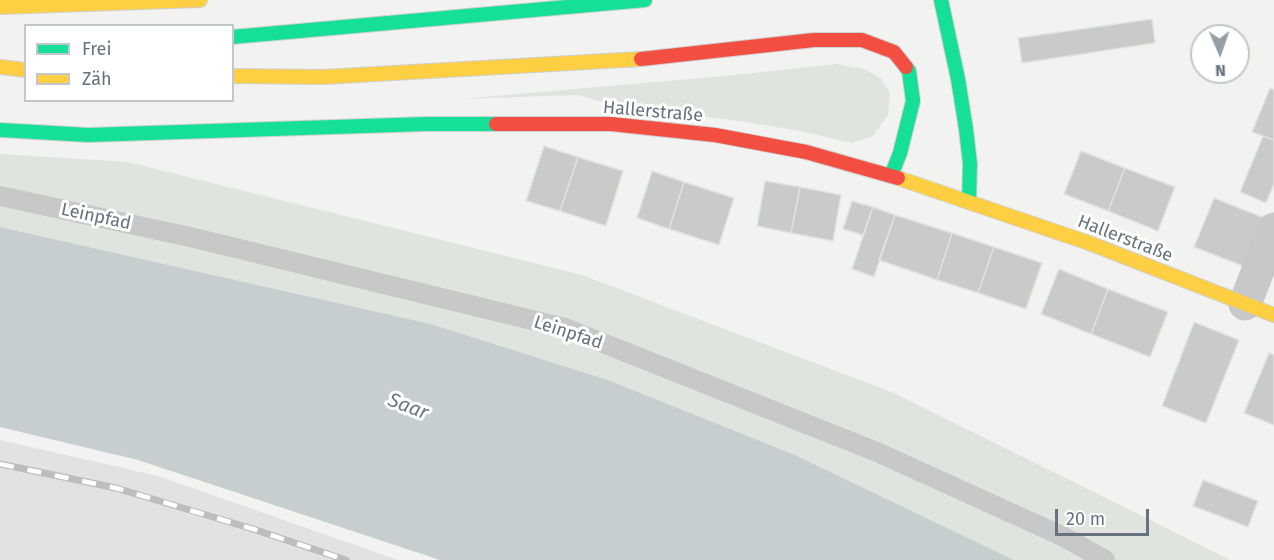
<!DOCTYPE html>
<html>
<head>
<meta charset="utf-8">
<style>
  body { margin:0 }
  #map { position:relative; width:1274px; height:560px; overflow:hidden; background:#f2f2f1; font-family:"Fira Sans",sans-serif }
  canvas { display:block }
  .legend { position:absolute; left:24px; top:24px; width:210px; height:78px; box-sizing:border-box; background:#fff; border:2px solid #c2c7cb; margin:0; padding:8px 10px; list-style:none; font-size:18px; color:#66727d }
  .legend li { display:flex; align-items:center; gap:12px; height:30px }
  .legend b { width:30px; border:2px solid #c2c7cb }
  .north { position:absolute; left:1190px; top:24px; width:60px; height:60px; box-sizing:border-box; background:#fff; border:2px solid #c2c7cb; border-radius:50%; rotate:178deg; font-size:16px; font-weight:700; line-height:24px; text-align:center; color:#66727d }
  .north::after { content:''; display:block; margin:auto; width:21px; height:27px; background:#979fa6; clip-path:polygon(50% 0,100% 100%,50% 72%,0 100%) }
  .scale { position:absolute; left:1055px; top:509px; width:94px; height:27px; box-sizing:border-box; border:3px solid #66727d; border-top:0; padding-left:8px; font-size:18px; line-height:21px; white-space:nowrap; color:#66727d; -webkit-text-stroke:4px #fff; paint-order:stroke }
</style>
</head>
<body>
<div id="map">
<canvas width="1274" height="560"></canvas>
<ul class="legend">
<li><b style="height:8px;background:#16e098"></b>Frei</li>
<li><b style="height:8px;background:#ffcf43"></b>Zäh</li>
</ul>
<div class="north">N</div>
<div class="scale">20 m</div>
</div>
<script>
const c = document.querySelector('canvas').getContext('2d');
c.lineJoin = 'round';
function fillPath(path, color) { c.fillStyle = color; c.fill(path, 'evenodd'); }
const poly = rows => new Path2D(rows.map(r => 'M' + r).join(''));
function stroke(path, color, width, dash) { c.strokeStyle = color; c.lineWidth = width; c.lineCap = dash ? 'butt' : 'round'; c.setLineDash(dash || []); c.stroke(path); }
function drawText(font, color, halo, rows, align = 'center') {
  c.font = font + ' "Fira Sans",sans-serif'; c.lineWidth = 6; c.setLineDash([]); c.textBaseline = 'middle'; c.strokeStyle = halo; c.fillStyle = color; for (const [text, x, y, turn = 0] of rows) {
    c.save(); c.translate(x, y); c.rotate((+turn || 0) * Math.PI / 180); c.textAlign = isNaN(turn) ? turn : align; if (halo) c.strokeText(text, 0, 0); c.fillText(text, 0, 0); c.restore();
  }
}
const built = poly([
  [0,440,158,476,398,560,0,560]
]);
const green = poly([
  [836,64,864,69,881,78,890,94,888,115,872,137,851,143,806,132,746,122,613,105,577,95,460,99,735,75],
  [0,154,128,162,582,275,894,393,1231,560,1014,560,795,455,608,380,431,324,0,227]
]);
const water = poly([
  [0,227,431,324,608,380,795,455,1014,560,440,560,138,460,0,427]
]);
const building = poly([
  [1152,19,1155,43,1022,63,1018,38,1152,19],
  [1270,88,1274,90,1274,140,1252,132,1270,88],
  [1263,136,1274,140,1274,184,1266,203,1240,192,1263,136],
  [544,146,578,157,560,211,526,201,544,146],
  [1081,151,1125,168,1108,211,1064,194,1081,151],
  [578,157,623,171,606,226,560,211,578,157],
  [1125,168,1175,187,1158,231,1108,211,1125,168],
  [652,171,684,182,669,229,637,218,652,171],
  [765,181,800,187,791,233,757,226,765,181],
  [684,182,734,198,719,245,669,229,684,182],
  [800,187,841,195,833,241,791,233,800,187],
  [1214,198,1267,219,1248,268,1194,247,1214,198],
  [852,201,873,207,863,235,843,229,852,201],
  [873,207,895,215,874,277,852,269,873,207],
  [895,215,952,233,937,280,879,260,895,215],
  [952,233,994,247,978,293,937,280,952,233],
  [994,247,1042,263,1026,309,978,293,994,247],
  [1059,269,1108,289,1091,334,1041,314,1059,269],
  [1108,289,1168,312,1150,357,1091,334,1108,289],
  [1194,322,1239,340,1206,423,1162,406,1194,322],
  [1269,353,1274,355,1274,425,1244,413,1269,353],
  [1203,480,1258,501,1248,527,1193,506,1203,480]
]);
const lane = poly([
  [0,196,190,237,565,328,877,452,1064,537,1105,560]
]);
const street = poly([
  [1245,304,1274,229]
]);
const fast = poly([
  [941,0,958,79,966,129,970,164,969,202],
  [232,37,645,0],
  [0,130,88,135,426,124,496,124],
  [891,176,900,153,913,101,909,71,906,67]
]);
const slow = poly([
  [0,7,200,0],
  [0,67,26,70],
  [232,76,323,77,641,59],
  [898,178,1089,243,1274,315]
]);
const jam = poly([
  [641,59,814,40,862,40,894,52,906,67],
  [496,124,611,124,715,135,806,152,898,178]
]);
const rail = poly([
  [0,464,116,488,253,529,346,560]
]);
const streetNames = [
  ["Hallerstraße",653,112,5],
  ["Leinpfad",96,217,12],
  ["Hallerstraße",1125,239,21],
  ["Leinpfad",568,333,18]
];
const waterNames = [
  ["Saar",408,407,21]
];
fillPath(built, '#e1e2e2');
fillPath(green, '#e0e4df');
fillPath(water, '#c7ced0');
fillPath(building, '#c9caca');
stroke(building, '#e2e2e1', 1.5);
stroke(fast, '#cfd0d0', 16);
stroke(slow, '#cfd0d0', 16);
stroke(jam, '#cfd0d0', 16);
stroke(lane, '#c7c8c8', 20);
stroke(street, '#c7c8c8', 33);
stroke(fast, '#16e098', 14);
stroke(slow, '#ffcf43', 14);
stroke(jam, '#f24e42', 14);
stroke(rail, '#bcbdbe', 7);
stroke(rail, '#fff', 4.5, [14]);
drawText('18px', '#66727d', '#fff', streetNames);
drawText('italic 20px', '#687981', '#fff', waterNames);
</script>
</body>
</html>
